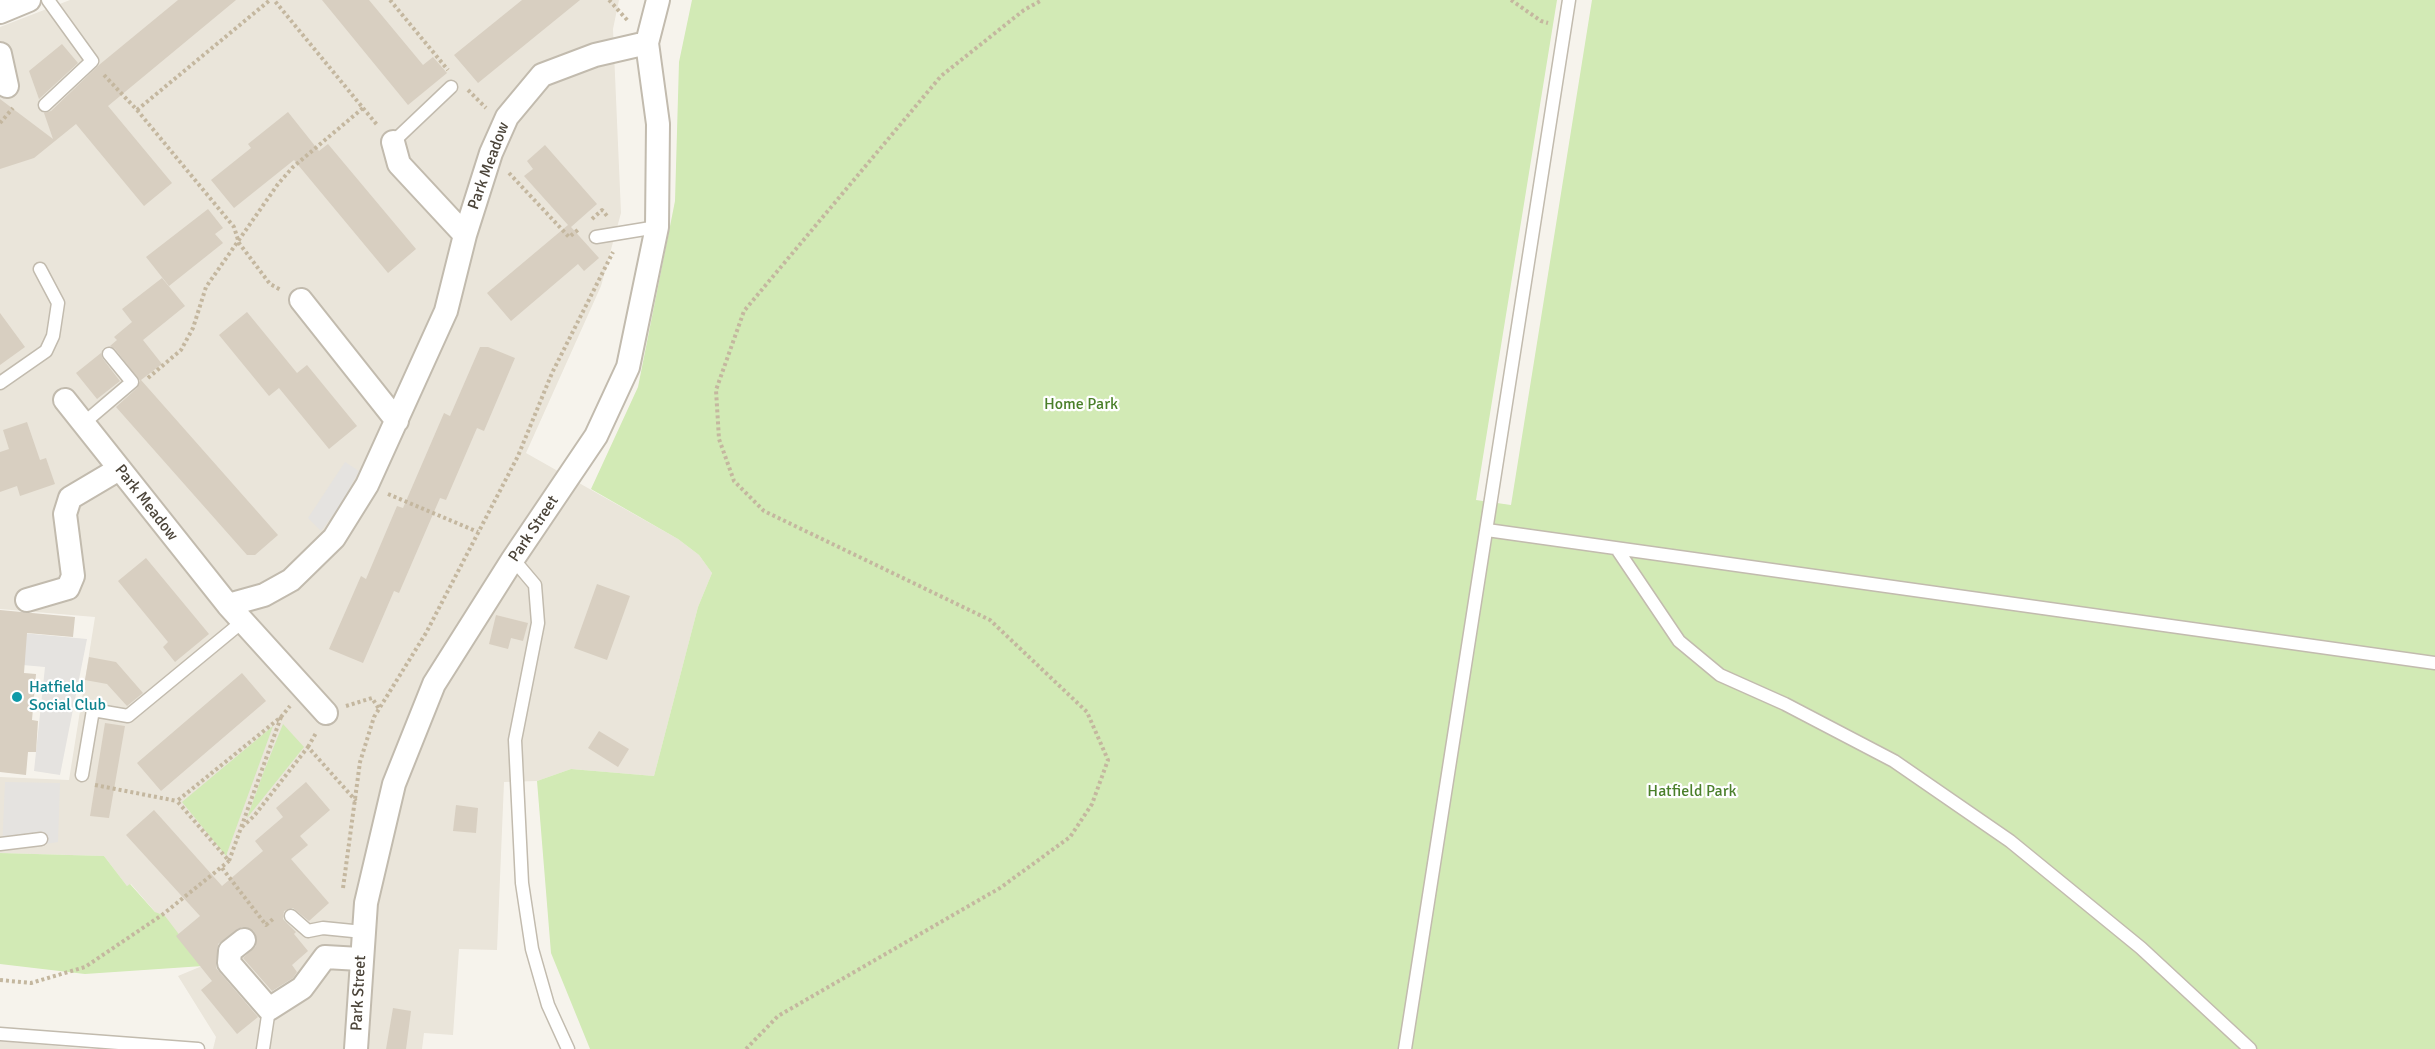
<!DOCTYPE html>
<html>
<head>
<meta charset="utf-8">
<style>
  body { margin:0 }
  canvas { display:block; background:#f6f3ec }
</style>
</head>
<body>
<canvas width="2435" height="1049"></canvas>
<script>
const c = document.querySelector('canvas').getContext('2d');
c.lineJoin = 'round';
function fillPath(path, color) { c.fillStyle = color; c.fill(path, 'evenodd'); }
const poly = rows => new Path2D(rows.map(r => 'M' + r).join(''));
function stroke(path, color, width, dash) { c.strokeStyle = color; c.lineWidth = width; c.lineCap = dash ? 'butt' : 'round'; c.setLineDash(dash || []); c.stroke(path); }
function drawText(font, color, halo, rows, align = 'center') {
  c.font = font + ' Signika,sans-serif'; c.lineWidth = 4.5; c.setLineDash([]); c.textBaseline = 'middle'; c.strokeStyle = halo; c.fillStyle = color; for (const [text, x, y, turn = 0] of rows) {
    c.save(); c.translate(x, y); c.rotate((+turn || 0) * Math.PI / 180); c.textAlign = isNaN(turn) ? turn : align; if (halo) c.strokeText(text, 0, 0); c.fillText(text, 0, 0); c.restore();
  }
}
const residential = poly([
  [70,0,619,0,613,29,621,213,601,286,526,453,678,539,699,555,712,573,698,607,654,776,571,769,537,781,504,782,497,950,459,949,453,1035,424,1033,422,1049,213,1049,216,1037,178,976,202,966,131,884,127,886,104,856,0,853,0,777,69,780,95,617,0,609,0,27],
  [0,1041,90,1049,0,1049]
]);
const green = poly([
  [692,0,1557,0,1476,500,1511,505,1592,0,2435,0,2435,1049,590,1049,551,953,537,781,571,769,654,776,698,607,712,573,699,555,678,539,591,489,638,387,675,201,679,62],
  [283,724,304,747,247,818,264,771],
  [273,726,226,856,182,802],
  [0,853,104,856,127,886,130,884,155,912,165,916,203,966,85,974,0,964]
]);
const parking = poly([
  [345,462,359,471,341,504,321,531,308,518],
  [0,631,87,639,60,775,34,771,45,667,0,663],
  [5,782,60,783,58,842,2,851]
]);
const building = poly([
  [178,0,236,0,108,106,172,183,144,206,76,124,34,158,0,169,0,99,53,139,44,113,51,111,99,65],
  [322,0,369,0,423,65,433,57,447,73,408,105],
  [522,0,580,0,478,83,454,55],
  [62,44,78,63,39,99,29,71],
  [288,112,319,151,328,144,416,249,388,273,294,160,234,208,211,180,251,148,248,144],
  [545,145,597,204,571,227,599,258,584,271,578,264,511,321,487,293,568,225,524,176,533,169,527,161],
  [208,209,223,228,215,234,223,243,169,286,146,257],
  [162,278,185,306,143,340,162,364,141,380,278,535,255,555,247,555,116,407,137,388,140,381,115,349,110,346,117,340,114,337,132,322,122,309],
  [247,312,297,373,307,365,357,426,329,449,279,388,269,396,219,335],
  [0,313,25,347,0,365],
  [480,347,488,347,515,358,484,431,477,428,446,500,440,498,399,593,394,591,363,663,329,649,361,576,366,579,397,506,403,508,444,413,450,416],
  [101,353,103,359,120,381,97,399,76,373],
  [27,422,40,460,46,458,55,484,20,496,17,486,0,492,0,452,9,449,3,430],
  [146,558,209,634,175,662,163,647,168,642,118,581],
  [597,584,630,596,607,660,574,648],
  [0,610,75,617,73,637,27,633,24,673,36,674,32,720,38,721,36,752,28,752,26,775,0,772],
  [496,615,528,623,523,641,511,638,508,649,489,644],
  [89,657,116,662,143,693,127,706,107,684,85,680],
  [242,673,266,701,161,791,137,763],
  [105,723,125,726,109,818,90,816],
  [599,731,629,749,618,767,588,748],
  [306,782,330,810,300,836,308,845,291,859,329,903,309,921,293,908,284,911,283,919,296,932,294,934,308,951,292,965,297,972,293,978,272,991,243,958,256,946,254,931,242,927,218,944,216,968,258,1017,237,1034,201,990,212,981,176,936,200,916,126,835,154,810,222,886,263,851,255,841,283,817,276,808],
  [456,805,478,808,476,833,453,831],
  [393,1008,411,1011,406,1049,386,1049]
]);
const path = poly([
  [390,0,448,70],
  [609,0,629,22],
  [1511,0,1541,21,1548,23],
  [104,75,137,110,234,227,239,243,270,284,281,290],
  [468,90,486,108],
  [363,108,378,126],
  [137,110,270,0],
  [0,123,13,108],
  [509,173,569,237,579,229],
  [592,219,602,210,608,217],
  [148,378,181,350,193,328,206,287,278,184,293,167,363,108,274,0],
  [388,494,478,532],
  [346,706,372,698,379,709],
  [281,717,229,861,177,801,281,717,290,706],
  [308,747,316,733],
  [95,785,177,801],
  [242,827,254,816,308,747,356,801],
  [222,868,266,925,273,919],
  [343,888,360,762,374,717,426,633,518,456,552,373,613,252],
  [0,980,31,983,85,967,162,915,229,861],
  [746,1049,778,1016,1000,888,1070,837,1092,804,1108,760,1087,712,990,620,764,511,734,481,719,439,716,390,744,311,941,76,1024,10,1042,0]
]);
const lane = poly([
  [45,105,92,61,48,0],
  [393,142,451,87],
  [596,237,657,227],
  [0,383,46,351,53,336,58,303,40,269],
  [85,422,132,382,109,354],
  [1487,530,2435,663],
  [1617,549,1679,641,1720,675,1785,704,1894,761,2010,841,2141,948,2250,1049],
  [513,559,535,585,538,623,515,740,522,883,532,949,548,1005,568,1049],
  [82,775,93,710,128,716,242,622],
  [0,844,41,839],
  [291,916,308,931,323,928,363,932],
  [0,1034,198,1049],
  [263,1049,269,1009],
  [1405,1049,1569,0]
]);
const street = poly([
  [0,12,29,0],
  [0,54,7,86],
  [393,142,399,164,465,235],
  [301,300,397,421],
  [65,400,228,605,326,713],
  [27,600,68,588,73,576,65,514,70,498,119,469],
  [228,605,264,595,291,580,334,538,367,485,446,311,465,235,491,153,507,117,542,75,595,55,647,43],
  [244,940,230,951,229,963,269,1009,302,988,325,957,360,959],
  [356,1049,366,903,394,784,434,684,513,559,596,436,628,367,657,227,658,124,647,43,658,0]
]);
const markers = [
  [17,697,6,"#0f9aa8"]
];
const streetNames = [
  ["Park Meadow",489,166,-70],
  ["Park Meadow",146,503,52],
  ["Park Street",534,529,-56],
  ["Park Street",359,993,-87]
];
const parkNames = [
  ["Home Park",1081,405],
  ["Hatfield Park",1692,792]
];
const cultureNames = [
  ["Hatfield",29,688],
  ["Social Club",29,706]
];
fillPath(residential, '#eae5da');
fillPath(green, '#d2eab5');
fillPath(parking, '#e5e3e0');
fillPath(building, '#d8cfc1');
stroke(lane, '#c2bbae', 15);
stroke(street, '#c2bbae', 26);
stroke(path, '#c4b79f', 4, [3, 3]);
stroke(lane, '#fff', 12);
stroke(street, '#fff', 22);
for (const [x, y, r, color] of markers) { const dot = new Path2D(); dot.arc(x, y, r, 0, 2 * Math.PI); c.fillStyle = color; c.fill(dot); stroke(dot, '#fff', 2); }
drawText('16px', '#4b4439', '#fff', streetNames);
drawText('16px', '#4a7f2a', '#fff', parkNames);
drawText('16px', '#0d838f', '#fff', cultureNames, 'left');
</script>
</body>
</html>
